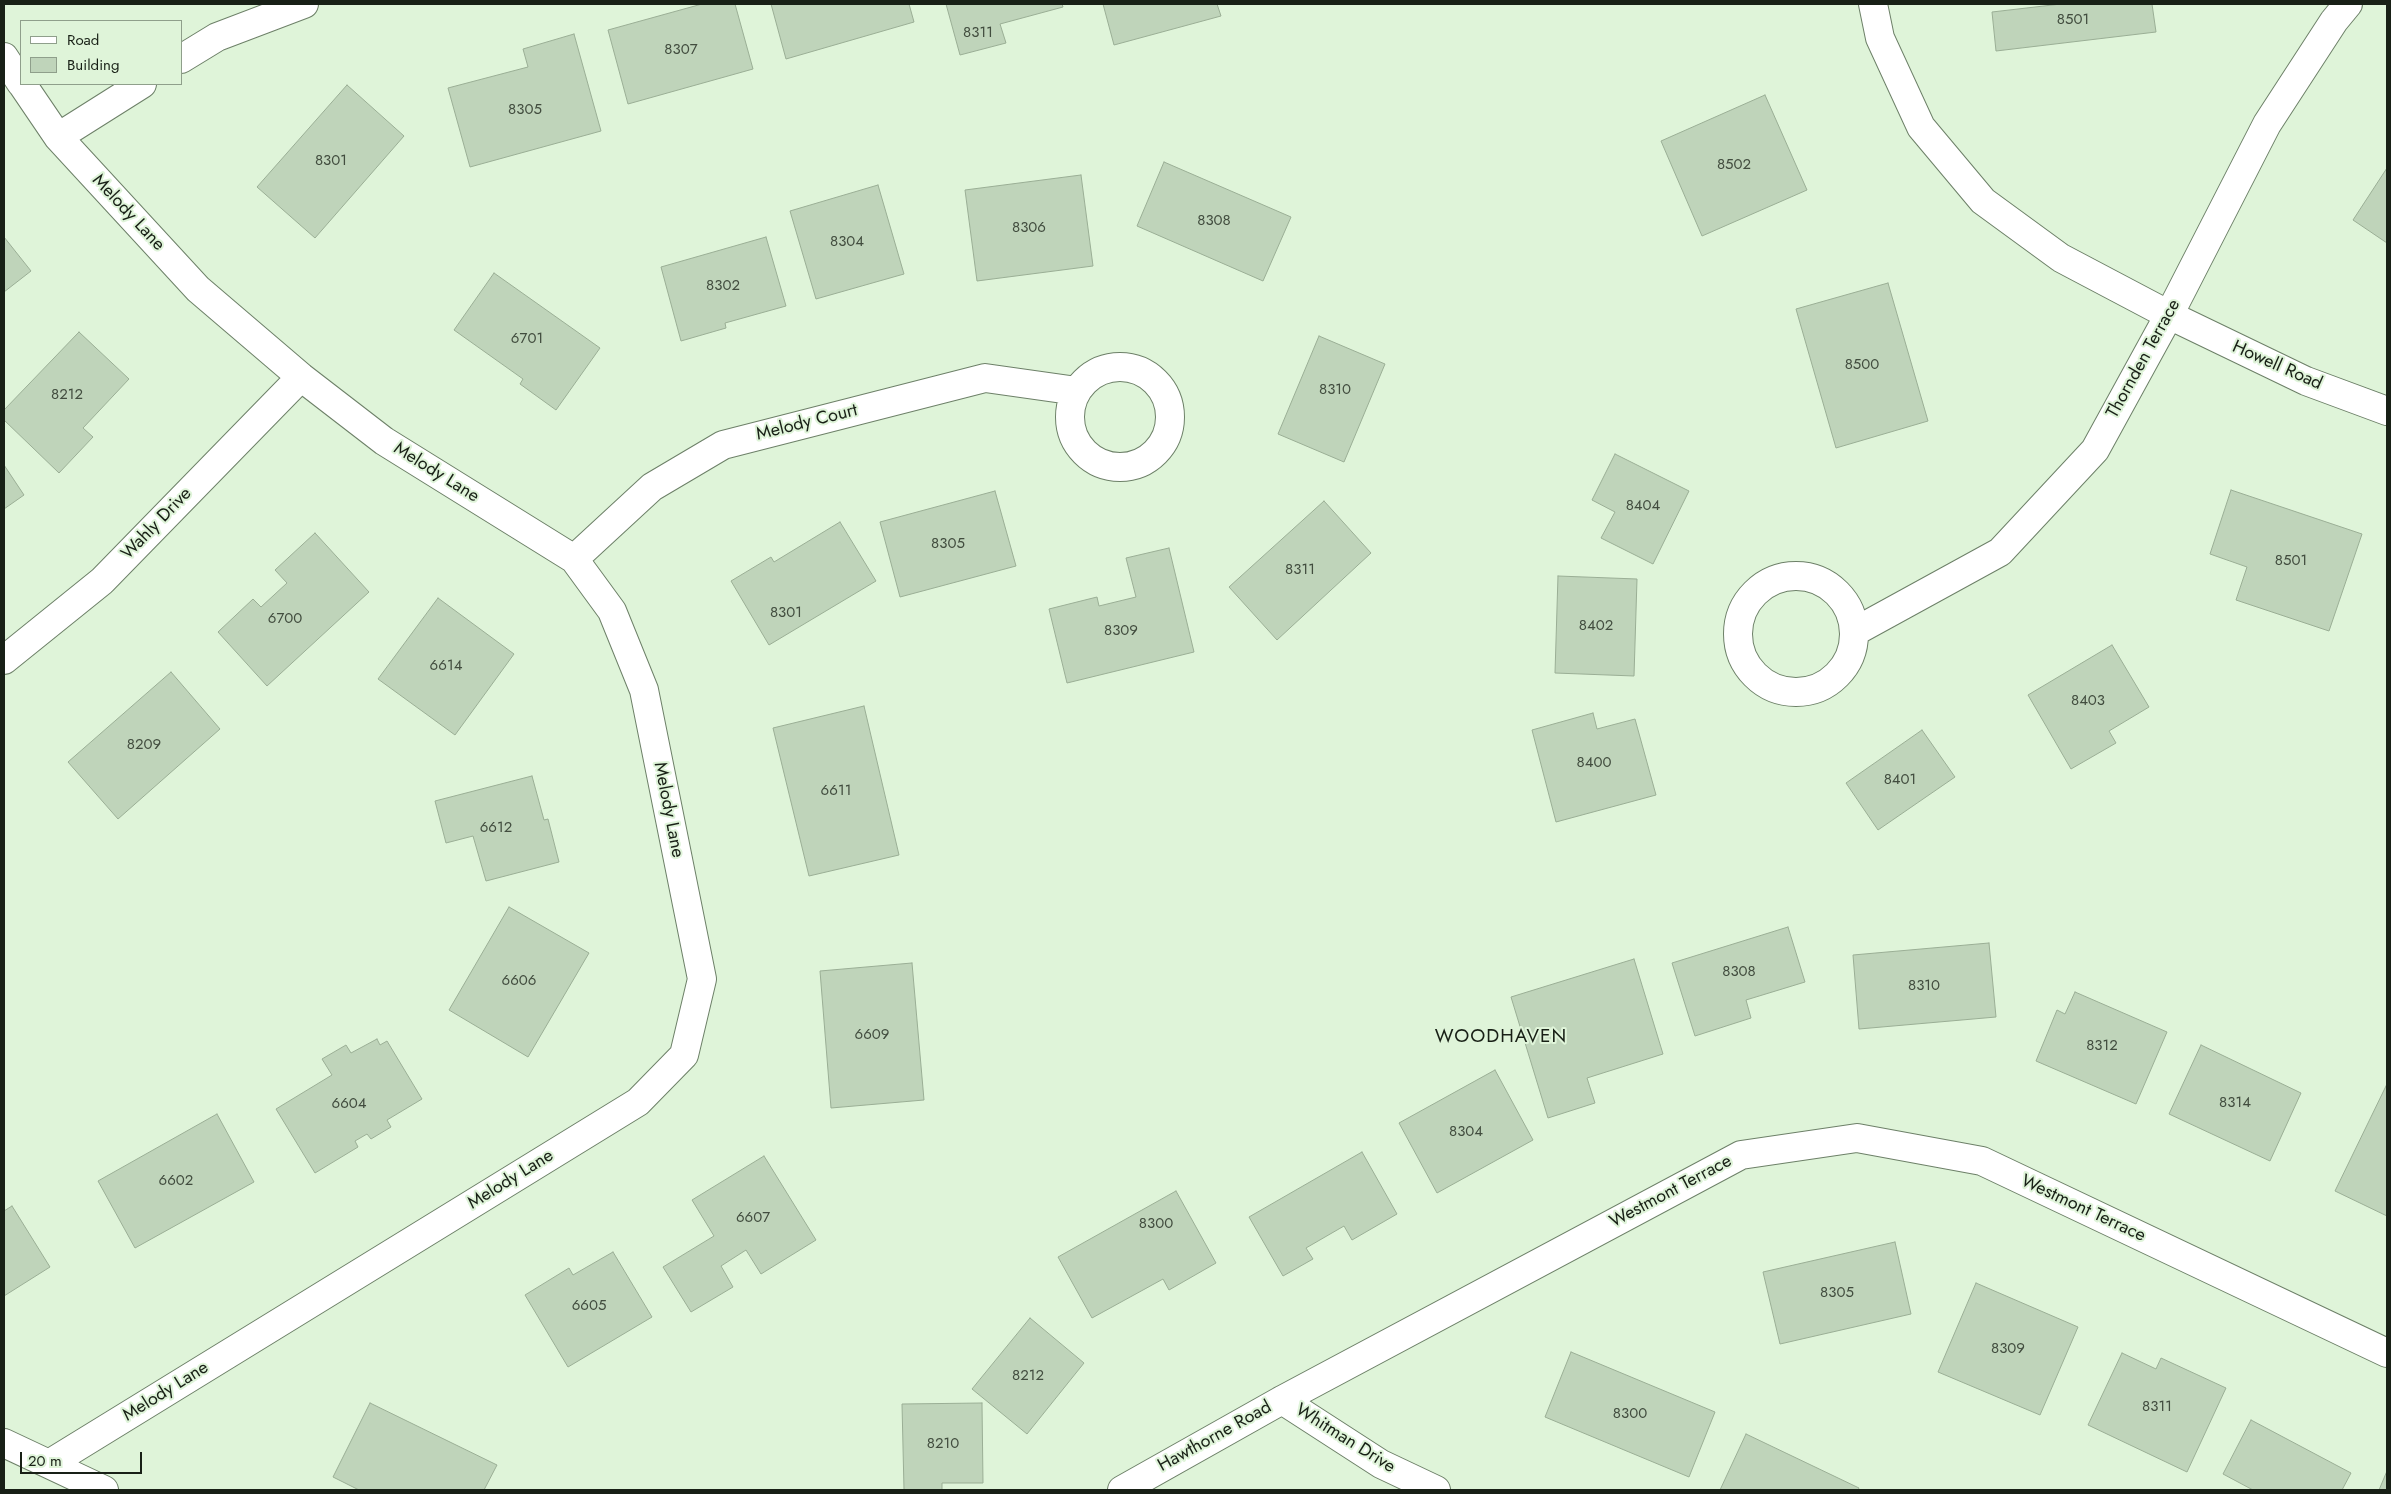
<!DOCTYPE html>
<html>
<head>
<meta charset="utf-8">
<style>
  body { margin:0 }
  #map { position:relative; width:2391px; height:1494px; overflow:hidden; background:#dff4d9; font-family:Jost,sans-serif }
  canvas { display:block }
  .frame { position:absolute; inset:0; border:5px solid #182016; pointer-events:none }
  .legend { position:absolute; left:20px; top:20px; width:162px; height:65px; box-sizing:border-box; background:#dff4d9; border:1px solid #8f9f8b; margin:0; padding:6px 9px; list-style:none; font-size:15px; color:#182016 }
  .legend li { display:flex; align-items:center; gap:10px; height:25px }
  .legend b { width:25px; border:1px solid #8f9f8b }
  .scale { position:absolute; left:20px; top:1452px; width:122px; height:22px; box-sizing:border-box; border:2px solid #182016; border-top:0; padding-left:6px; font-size:15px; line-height:18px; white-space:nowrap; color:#182016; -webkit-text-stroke:4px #dff4d9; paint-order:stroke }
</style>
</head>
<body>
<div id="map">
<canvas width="2391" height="1494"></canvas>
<div class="frame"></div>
<ul class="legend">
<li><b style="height:6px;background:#fff"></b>Road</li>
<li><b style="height:14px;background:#bfd4ba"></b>Building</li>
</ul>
<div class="scale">20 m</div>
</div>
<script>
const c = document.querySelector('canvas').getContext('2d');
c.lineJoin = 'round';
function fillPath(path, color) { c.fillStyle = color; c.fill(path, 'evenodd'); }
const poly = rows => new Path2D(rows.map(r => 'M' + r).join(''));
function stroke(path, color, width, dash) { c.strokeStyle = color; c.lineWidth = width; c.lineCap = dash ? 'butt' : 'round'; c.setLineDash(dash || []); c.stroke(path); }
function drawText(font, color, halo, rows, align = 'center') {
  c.font = font + ' Jost,sans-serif'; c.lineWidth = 4; c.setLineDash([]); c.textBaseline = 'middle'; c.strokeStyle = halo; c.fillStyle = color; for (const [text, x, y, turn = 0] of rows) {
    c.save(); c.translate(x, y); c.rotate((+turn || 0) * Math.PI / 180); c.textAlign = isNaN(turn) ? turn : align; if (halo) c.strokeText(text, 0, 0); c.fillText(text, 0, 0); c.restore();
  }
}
const building = poly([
  [702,4,735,4,753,69,628,104,608,30,702,4],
  [771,4,909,4,914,22,786,59,771,4],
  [946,4,1062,4,1063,7,1000,24,1006,43,960,55,946,4],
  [1103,4,1217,4,1221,16,1114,45,1103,4],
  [2061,4,2152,4,2156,32,1996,51,1992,12,2061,4],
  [574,34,601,131,470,167,448,88,528,67,523,49,574,34],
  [347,85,404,136,315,238,257,187,347,85],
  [1765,95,1807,190,1702,236,1661,141,1765,95],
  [1164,162,1291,217,1263,281,1137,226,1164,162],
  [2387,168,2387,243,2353,220,2387,168],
  [1081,175,1093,266,977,281,965,190,1081,175],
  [878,185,904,274,816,299,790,211,878,185],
  [4,237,31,271,4,292,4,237],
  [766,237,786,306,725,323,726,328,681,341,661,267,766,237],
  [494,273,600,348,556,410,520,384,523,379,454,330,494,273],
  [1888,283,1928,421,1836,448,1796,309,1888,283],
  [79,332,129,379,83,428,93,437,59,473,4,420,4,410,79,332],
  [1319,336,1385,364,1344,462,1278,434,1319,336],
  [1615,454,1689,491,1653,564,1601,538,1615,512,1592,500,1615,454],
  [4,465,24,495,4,509,4,465],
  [2231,490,2362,534,2329,631,2236,600,2247,567,2210,554,2231,490],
  [995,491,1016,566,900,597,880,522,995,491],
  [1324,501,1371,553,1277,640,1229,587,1324,501],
  [840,522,876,581,769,645,731,581,771,557,774,562,840,522],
  [315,533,369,592,267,686,218,632,253,599,261,607,287,583,275,570,315,533],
  [1169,548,1194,652,1067,683,1049,609,1097,597,1099,606,1136,597,1126,558,1169,548],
  [1558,576,1637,579,1634,676,1555,673,1558,576],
  [438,598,514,654,455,735,378,679,438,598],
  [2112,645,2149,707,2109,731,2116,743,2071,769,2028,695,2112,645],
  [171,672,220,729,118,819,68,762,171,672],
  [864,706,899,855,809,876,773,728,864,706],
  [1593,713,1597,729,1635,719,1656,795,1556,822,1532,730,1593,713],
  [1922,730,1955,777,1878,830,1846,783,1922,730],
  [532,776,544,820,548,819,559,862,486,881,473,836,446,843,435,801,532,776],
  [509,907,589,953,528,1057,449,1010,509,907],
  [1788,927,1805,982,1746,1000,1751,1018,1695,1036,1672,963,1788,927],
  [1989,943,1996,1017,1859,1029,1853,955,1989,943],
  [1634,959,1663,1054,1587,1078,1595,1103,1548,1118,1511,997,1634,959],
  [912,963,924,1100,831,1108,820,971,912,963],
  [2075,992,2167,1032,2136,1104,2036,1061,2057,1010,2065,1014,2075,992],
  [377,1039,380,1045,387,1041,422,1099,387,1120,391,1127,371,1139,367,1134,355,1141,358,1147,315,1173,276,1109,332,1075,322,1059,346,1045,351,1053,377,1039],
  [2201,1045,2301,1093,2270,1161,2169,1114,2201,1045],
  [1495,1070,1533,1140,1437,1193,1399,1123,1495,1070],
  [2387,1084,2387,1216,2335,1191,2387,1084],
  [217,1114,254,1182,135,1248,98,1181,217,1114],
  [1362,1152,1397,1214,1352,1240,1344,1226,1306,1248,1313,1259,1283,1276,1249,1217,1362,1152],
  [764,1156,816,1240,761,1274,746,1250,721,1266,733,1287,691,1312,663,1267,714,1236,692,1200,764,1156],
  [1176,1191,1216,1263,1169,1290,1163,1279,1092,1318,1058,1257,1176,1191],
  [12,1206,50,1267,4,1296,4,1211,12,1206],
  [1895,1242,1911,1314,1780,1344,1763,1272,1895,1242],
  [613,1252,652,1317,568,1367,525,1295,569,1268,573,1275,613,1252],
  [1976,1283,2078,1327,2040,1415,1938,1372,1976,1283],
  [1030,1318,1084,1363,1027,1434,972,1389,1030,1318],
  [1571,1352,1715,1412,1689,1477,1545,1417,1571,1352],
  [2122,1353,2156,1369,2161,1358,2226,1388,2187,1472,2088,1425,2122,1353],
  [370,1403,497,1465,484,1490,359,1490,333,1477,370,1403],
  [982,1403,983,1483,942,1483,942,1490,904,1490,902,1404,982,1403],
  [2251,1420,2351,1473,2342,1490,2253,1490,2223,1474,2251,1420],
  [1746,1434,1859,1488,1858,1490,1720,1490,1746,1434],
  [2387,1471,2387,1490,2379,1490,2387,1471]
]);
const minor = poly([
  [1873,4,1880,38,1921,127,1983,201,2061,258,2169,315,2306,381,2387,411],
  [4,57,21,83],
  [181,59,217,37,304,4],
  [22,84,58,137,198,289,301,377,384,441,574,559,612,611,644,690,702,979,684,1055,638,1102,49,1464],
  [58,137,142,84],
  '1070 417a50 50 0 1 1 100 0a50 50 0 1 1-100 0Z',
  [574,559,652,487,723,445,985,378,1077,391],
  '1738 634a58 58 0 1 1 116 0a58 58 0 1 1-116 0Z',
  [1854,632,2000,552,2095,450,2169,315,2267,124,2334,21,2348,4],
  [4,660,102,581,301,377],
  [1282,1400,1381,1464,1436,1490],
  [4,1443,104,1490],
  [1122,1490,1282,1400,1741,1155,1857,1138,1982,1161,2387,1353]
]);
const numberNames = [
  ["8501",2073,20],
  ["8311",978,33],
  ["8307",681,50],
  ["8305",525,110],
  ["8301",331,161],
  ["8502",1734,165],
  ["8308",1214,221],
  ["8306",1029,228],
  ["8304",847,242],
  ["8302",723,286],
  ["6701",527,339],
  ["8500",1862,365],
  ["8310",1335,390],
  ["8212",67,395],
  ["8404",1643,506],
  ["8305",948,544],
  ["8501",2291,561],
  ["8311",1300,570],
  ["8301",786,613],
  ["6700",285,619],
  ["8402",1596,626],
  ["8309",1121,631],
  ["6614",446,666],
  ["8403",2088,701],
  ["8209",144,745],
  ["8400",1594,763],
  ["8401",1900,780],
  ["6611",836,791],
  ["6612",496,828],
  ["8308",1739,972],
  ["6606",519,981],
  ["8310",1924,986],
  ["6609",872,1035],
  ["8312",2102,1046],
  ["8314",2235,1103],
  ["6604",349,1104],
  ["8304",1466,1132],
  ["6602",176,1181],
  ["6607",753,1218],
  ["8300",1156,1224],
  ["8305",1837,1293],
  ["6605",589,1306],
  ["8309",2008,1349],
  ["8212",1028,1376],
  ["8311",2157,1407],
  ["8300",1630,1414],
  ["8210",943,1444]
];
const streetNames = [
  ["Melody Lane",128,213,47],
  ["Thornden Terrace",2144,359,-61],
  ["Howell Road",2277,366,24],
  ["Melody Court",807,423,-14],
  ["Melody Lane",436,473,32],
  ["Wahly Drive",157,524,-46],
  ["Melody Lane",668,810,79],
  ["Melody Lane",511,1180,-32],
  ["Westmont Terrace",1671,1192,-28],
  ["Westmont Terrace",2083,1209,25],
  ["Melody Lane",166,1392,-32],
  ["Hawthorne Road",1215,1437,-29],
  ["Whitman Drive",1345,1439,32]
];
const neighbourhoodNames = [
  ["WOODHAVEN",1501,1037]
];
fillPath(building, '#bfd4ba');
stroke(building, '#9aae95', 1);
stroke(minor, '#6d8068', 30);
stroke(minor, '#fff', 28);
drawText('15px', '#424d3f', null, numberNames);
drawText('18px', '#182016', '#dff4d9', streetNames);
c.letterSpacing = '1px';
drawText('19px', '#182016', '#dff4d9', neighbourhoodNames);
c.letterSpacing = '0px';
</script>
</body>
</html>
